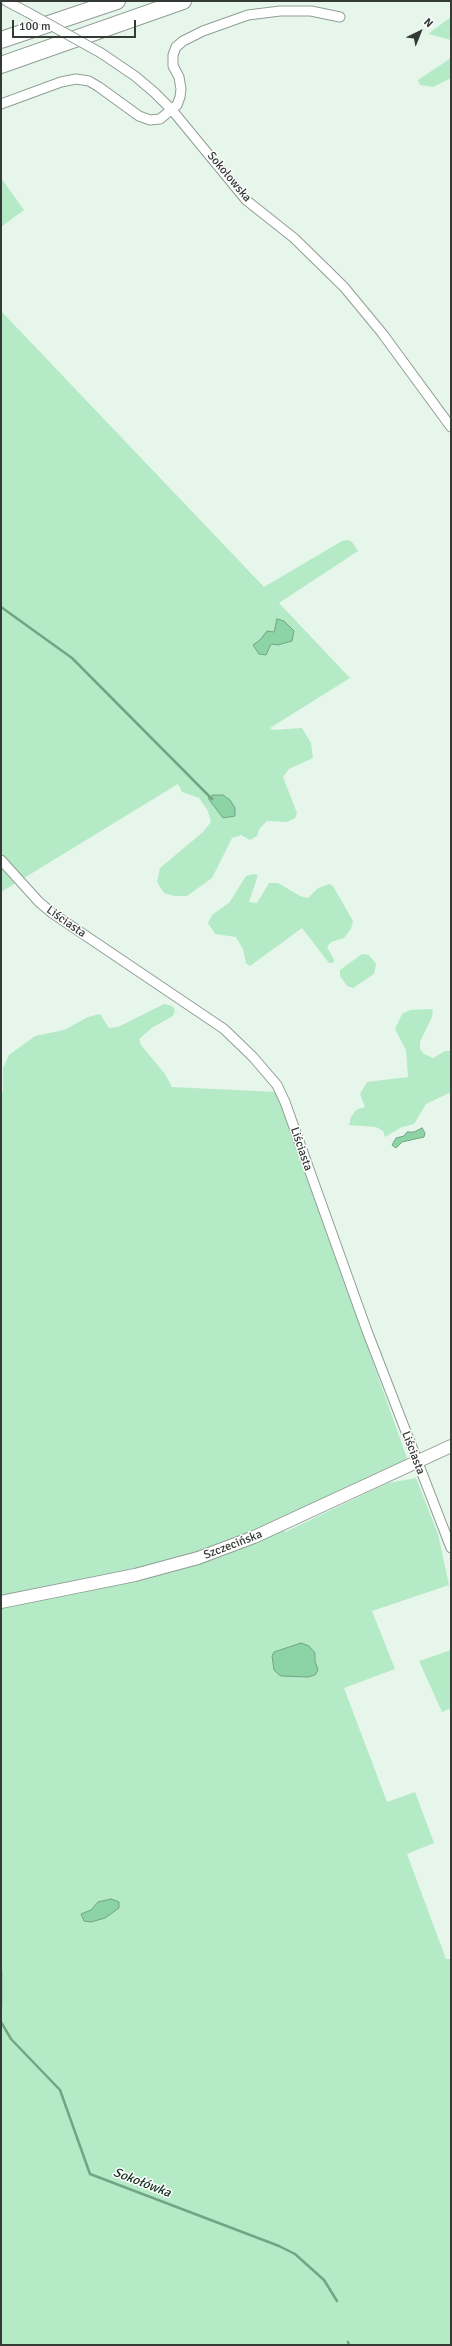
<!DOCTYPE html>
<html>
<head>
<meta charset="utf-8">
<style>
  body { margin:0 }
  #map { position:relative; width:452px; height:2346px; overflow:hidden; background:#e6f6eb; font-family:Signika,sans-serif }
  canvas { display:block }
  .frame { position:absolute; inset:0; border:2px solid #343a36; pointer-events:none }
  .north { position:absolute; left:400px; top:12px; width:40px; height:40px; -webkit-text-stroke:3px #fefefe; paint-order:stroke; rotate:43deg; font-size:11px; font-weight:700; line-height:16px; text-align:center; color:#343a36 }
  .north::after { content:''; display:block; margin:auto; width:14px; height:18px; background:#343a36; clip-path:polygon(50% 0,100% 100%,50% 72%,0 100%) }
  .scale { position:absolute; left:12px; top:20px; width:124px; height:18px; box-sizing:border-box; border:2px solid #343a36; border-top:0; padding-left:5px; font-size:12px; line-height:14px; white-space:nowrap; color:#343a36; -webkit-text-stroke:3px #fefefe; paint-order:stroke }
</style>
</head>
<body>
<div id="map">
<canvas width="452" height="2346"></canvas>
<div class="frame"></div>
<div class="north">N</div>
<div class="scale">100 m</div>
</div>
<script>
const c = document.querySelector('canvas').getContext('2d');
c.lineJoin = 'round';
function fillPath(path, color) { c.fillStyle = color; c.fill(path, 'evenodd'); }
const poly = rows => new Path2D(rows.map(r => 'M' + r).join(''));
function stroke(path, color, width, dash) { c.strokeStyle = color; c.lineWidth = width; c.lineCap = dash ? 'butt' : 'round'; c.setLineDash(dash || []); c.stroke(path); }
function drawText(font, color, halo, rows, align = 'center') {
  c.font = font + ' Signika,sans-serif'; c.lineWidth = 3; c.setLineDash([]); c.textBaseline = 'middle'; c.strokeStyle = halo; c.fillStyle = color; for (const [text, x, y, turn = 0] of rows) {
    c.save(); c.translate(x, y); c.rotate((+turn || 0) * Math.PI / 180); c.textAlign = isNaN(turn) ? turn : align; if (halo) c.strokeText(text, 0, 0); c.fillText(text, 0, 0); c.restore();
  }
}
const green = poly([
  [451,17,451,40,428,34],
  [451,58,451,78,433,87,420,85,418,80],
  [1,178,24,210,1,227],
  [1,311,264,587,342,541,348,540,352,542,358,551,279,603,350,678,270,728,273,730,302,728,311,743,313,758,289,769,283,777,297,813,295,818,287,822,267,821,260,828,257,836,250,840,241,835,232,838,212,878,187,896,174,896,164,893,157,882,160,868,203,832,211,822,208,811,199,798,182,792,178,784,1,892],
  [254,874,258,875,249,902,257,903,269,883,278,883,300,896,308,898,318,888,329,884,333,886,353,921,351,929,344,938,331,942,327,947,334,960,333,963,329,963,302,928,250,966,246,963,243,949,236,937,215,934,208,923,213,914,229,903,246,876],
  [362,954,369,955,376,964,374,974,353,988,347,986,340,976,340,970],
  [164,1004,172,1006,175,1010,173,1016,153,1027,139,1039,141,1045,165,1074,172,1087,277,1092,408,1461,281,1521,285,1532,388,1483,416,1478,438,1534,449,1585,372,1611,395,1669,344,1688,387,1802,415,1792,434,1843,407,1854,446,1959,451,1959,451,2345,1,2345,1,1095,3,1091,3,1068,9,1055,35,1036,64,1030,88,1017,100,1014,109,1028,118,1027],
  [433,1009,432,1017,420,1042,420,1049,424,1054,433,1058,445,1051,451,1051,451,1092,426,1104,414,1124,402,1127,385,1137,383,1131,376,1127,349,1125,351,1117,356,1110,365,1107,360,1094,367,1082,408,1077,406,1050,395,1029,402,1014,410,1010],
  [451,1650,451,1708,442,1712,419,1661]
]);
const water = poly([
  [277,619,284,621,294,631,292,641,278,645,271,644,266,655,259,654,253,645,260,640,267,631,274,632,277,619],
  [213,795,223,795,230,800,235,808,235,816,223,818,208,798,213,795],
  [422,1128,425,1133,424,1137,402,1142,396,1148,392,1145,396,1138,404,1136,407,1132,414,1132,422,1128],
  [301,1643,309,1646,315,1653,315,1661,318,1670,315,1675,308,1677,281,1676,277,1673,274,1670,272,1656,274,1652,301,1643],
  [111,1899,119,1902,119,1908,105,1918,91,1922,84,1921,81,1914,91,1910,98,1902,111,1899]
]);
const stream = poly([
  [1,607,72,658,212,799],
  [1,1971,1,2006],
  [1,2022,11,2039,60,2090,90,2174,279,2246,295,2254,324,2280,337,2301],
  [348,2342,349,2345]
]);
const minor = poly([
  [6,1,27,12],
  [101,53,135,76,155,93,172,110,246,200,294,238,344,287,382,333,451,427],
  [1,104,61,82,76,79,89,81,99,87,139,116,150,120,160,119,177,105,180,97,181,89,179,77,173,66,173,55,176,47,183,41,203,31,248,15,280,11,311,11,340,17],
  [1,860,39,902,52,913,224,1029,253,1057,277,1085,285,1102,367,1331,451,1548]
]);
const secondary = poly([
  [1,1602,135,1575,198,1558,254,1537,451,1446]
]);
const motorway = poly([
  [1,40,117,1],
  [1,65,183,1]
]);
const minorBridge = poly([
  [27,12,101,53]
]);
const streetNames = [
  ["Sokołowska",229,177,50],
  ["Liściasta",66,922,35],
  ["Liściasta",301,1149,71],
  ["Liściasta",413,1453,69],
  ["Szczecińska",233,1545,-21]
];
const waterNames = [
  ["Sokołówka",142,2183,21]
];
fillPath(green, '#b5eac6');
fillPath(water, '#8cd3a6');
stroke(water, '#72a584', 1);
stroke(stream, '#72a584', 2.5);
stroke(minor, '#909e95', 11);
stroke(secondary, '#909e95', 14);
stroke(motorway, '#909e95', 18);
stroke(minor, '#fff', 9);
stroke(secondary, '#fff', 12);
stroke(motorway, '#fff', 16);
stroke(minorBridge, '#909e95', 11, []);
stroke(minorBridge, '#fff', 9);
drawText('12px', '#343a36', '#fefefe', streetNames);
drawText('italic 13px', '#12321f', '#fefefe', waterNames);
</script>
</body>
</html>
